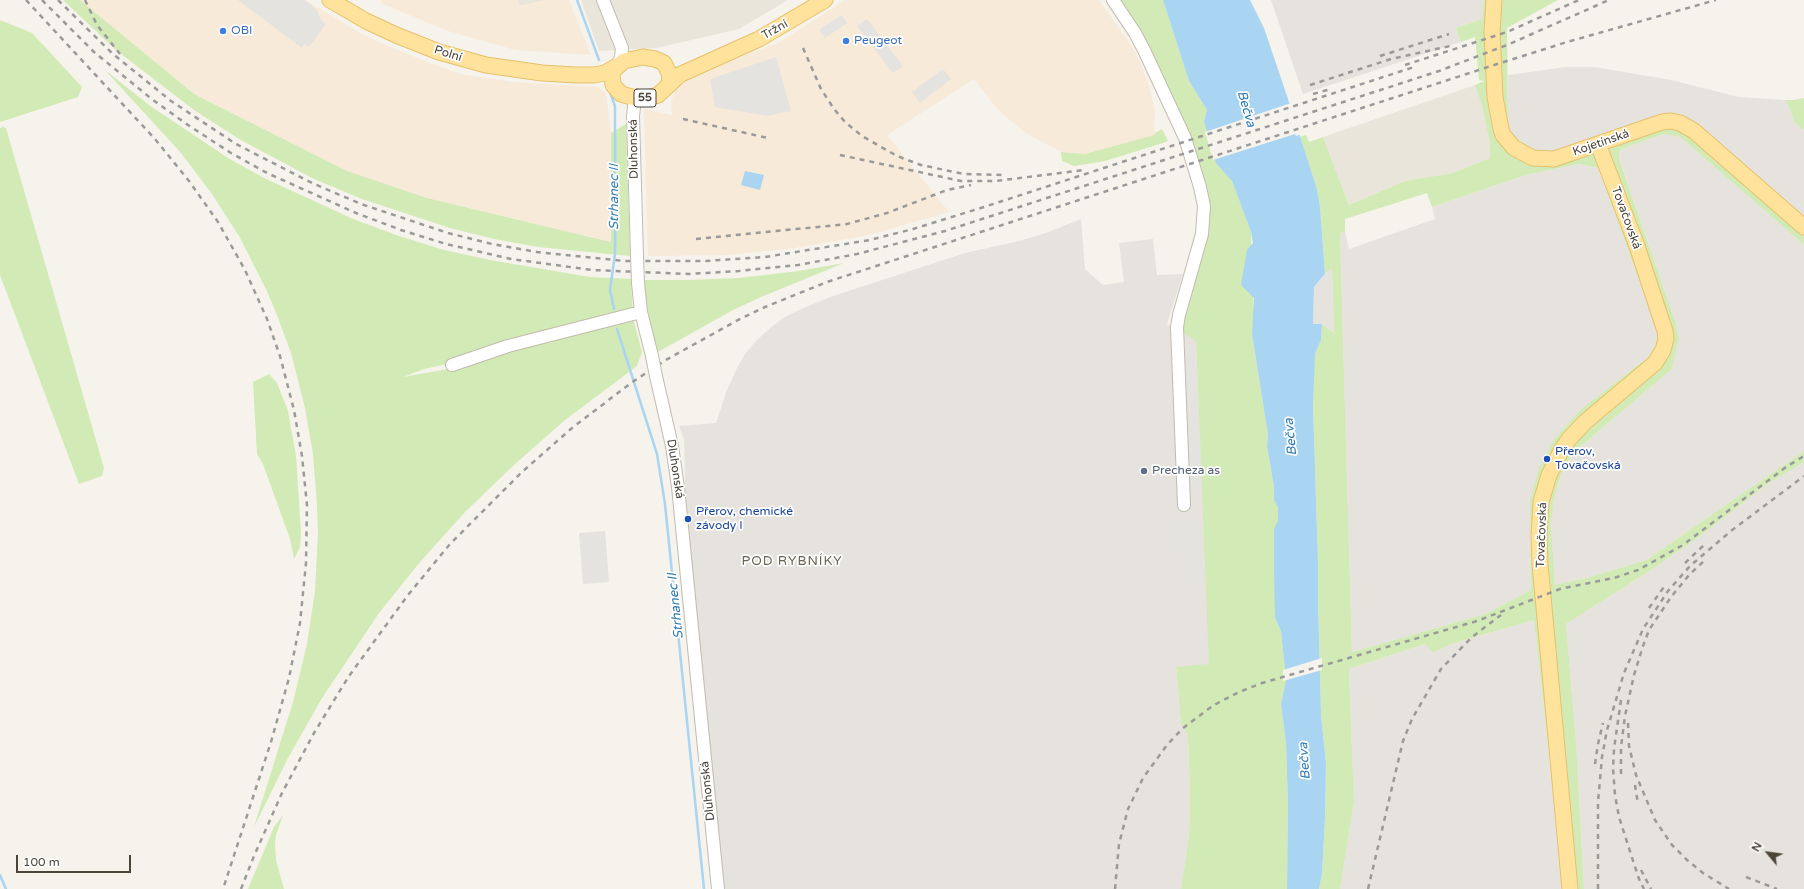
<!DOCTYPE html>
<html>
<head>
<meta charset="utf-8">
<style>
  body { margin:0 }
  #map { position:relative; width:1804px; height:889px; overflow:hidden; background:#f6f3ec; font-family:"Varela Round",sans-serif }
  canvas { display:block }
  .north { position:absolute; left:1748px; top:833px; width:40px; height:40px; -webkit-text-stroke:3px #fff; paint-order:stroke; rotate:299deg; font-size:11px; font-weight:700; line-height:16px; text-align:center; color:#4b4439 }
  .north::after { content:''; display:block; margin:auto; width:14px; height:18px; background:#4b4439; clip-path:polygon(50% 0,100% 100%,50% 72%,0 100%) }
  .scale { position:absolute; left:16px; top:855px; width:115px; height:18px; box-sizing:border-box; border:2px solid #4b4439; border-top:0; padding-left:5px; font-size:12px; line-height:14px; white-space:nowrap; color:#4b4439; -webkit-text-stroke:3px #fff; paint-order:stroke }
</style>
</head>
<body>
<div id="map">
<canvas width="1804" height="889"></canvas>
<div class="north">N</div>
<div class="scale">100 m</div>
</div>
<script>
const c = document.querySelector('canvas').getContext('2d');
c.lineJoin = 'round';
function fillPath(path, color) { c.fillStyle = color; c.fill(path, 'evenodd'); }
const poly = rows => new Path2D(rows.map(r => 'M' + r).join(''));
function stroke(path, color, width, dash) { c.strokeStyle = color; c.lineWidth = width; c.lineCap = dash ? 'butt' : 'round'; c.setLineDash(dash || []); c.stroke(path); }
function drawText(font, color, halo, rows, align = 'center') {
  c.font = font + ' "Varela Round",sans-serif'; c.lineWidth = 3.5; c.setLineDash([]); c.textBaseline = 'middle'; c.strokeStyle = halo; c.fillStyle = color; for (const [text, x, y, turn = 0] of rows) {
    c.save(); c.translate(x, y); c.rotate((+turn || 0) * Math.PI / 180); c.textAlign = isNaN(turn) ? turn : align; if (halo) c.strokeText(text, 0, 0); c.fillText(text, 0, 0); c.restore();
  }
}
const residential = poly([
  [518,0,547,0,519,6],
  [581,0,788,0,739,29,657,48,599,51],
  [1475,85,1482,106,1490,143,1490,158,1453,173,1405,181,1349,205,1323,137]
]);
const commercial = poly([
  [80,0,305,0,367,37,427,62,461,74,513,82,598,87,606,93,611,133,612,242,427,198,347,171,194,94],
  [380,0,518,0,519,6,547,0,569,0,591,55,515,50,448,31,383,4],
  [845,0,1099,0,1132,46,1139,60,1149,86,1155,110,1154,135,1085,154,1061,152,1027,134,999,111,974,79,887,135,949,212,869,235,795,248,728,255,648,256,644,109,672,115,671,102,678,84,701,72,780,42]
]);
const industrial = poly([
  [1271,0,1484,0,1482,19,1456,28,1461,42,1303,94],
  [1566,67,1595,67,1671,80,1739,97,1786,100,1795,123,1804,130,1804,219,1682,116,1555,151,1539,155,1528,150,1515,139,1508,125,1508,75],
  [1664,134,1680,137,1804,245,1804,451,1646,560,1590,577,1555,585,1551,526,1554,499,1561,474,1574,452,1672,369,1679,338,1676,324,1618,154,1624,148],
  [1579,164,1598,168,1658,332,1655,347,1647,358,1581,409,1555,438,1530,501,1531,590,1485,614,1352,652,1340,233,1345,232,1349,249,1435,219,1432,207,1526,175],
  [1081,219,1085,269,1103,285,1124,282,1119,243,1153,239,1157,275,1183,274,1167,324,1196,340,1210,665,1176,667,1181,724,1188,735,1190,798,1189,836,1181,889,723,889,687,558,684,439,679,426,716,423,727,390,737,368,745,354,756,341,770,328,783,318,801,309,833,296,965,253,1019,241,1046,233],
  [1332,267,1334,333,1322,324,1313,324,1314,287],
  [1804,462,1804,889,1584,889,1576,741,1566,624,1645,574,1692,542,1769,483],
  [1534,620,1559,843,1562,889,1340,889,1354,802,1349,669,1425,644,1433,653,1451,644]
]);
const green = poly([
  [63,0,80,0,194,94,347,171,427,198,611,242,611,133,626,124,630,256,538,247,494,239,450,228,362,199,314,179,239,139,194,110,116,50],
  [1120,0,1163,0,1189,81,1207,110,1204,121,1227,174,1232,181,1251,232,1254,313,1252,334,1268,435,1267,446,1274,487,1274,500,1278,508,1278,521,1275,618,1281,631,1286,680,1281,704,1286,743,1288,805,1287,889,1181,889,1189,836,1190,798,1188,735,1181,724,1176,667,1209,664,1196,341,1183,333,1186,310,1196,277,1206,230,1207,203,1134,21],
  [1484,0,1558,0,1507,28,1508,125,1515,139,1528,150,1539,155,1555,151,1668,113,1682,116,1804,219,1804,245,1680,137,1664,134,1624,148,1619,152,1620,161,1676,324,1679,338,1672,369,1574,452,1561,474,1554,499,1551,526,1555,585,1590,577,1646,560,1804,451,1804,462,1769,483,1692,542,1645,574,1566,624,1576,741,1584,889,1562,889,1559,843,1534,620,1451,644,1433,653,1425,644,1349,669,1354,802,1340,889,1319,889,1322,874,1325,818,1326,763,1321,715,1318,600,1318,562,1313,406,1314,366,1315,354,1321,340,1322,324,1334,333,1332,268,1325,274,1320,207,1317,189,1300,137,1306,135,1309,142,1323,137,1349,205,1405,181,1453,173,1490,158,1490,143,1482,106,1475,85,1484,81,1479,80,1475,37,1461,42,1456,28,1482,19],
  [1579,164,1598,168,1658,332,1655,347,1647,358,1581,409,1555,438,1539,468,1530,501,1531,590,1485,614,1352,652,1340,233,1345,232,1345,219,1427,193,1432,207,1526,175],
  [0,20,32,33,82,87,78,97,0,122],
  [105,70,149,105,228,158,264,178,353,219,399,236,444,250,490,260,590,277,631,279,633,318,642,352,637,366,565,420,515,464,465,512,420,562,379,613,322,698,288,758,254,827,293,702,307,644,315,591,318,533,317,505,313,454,305,408,291,353,277,315,266,289,239,236,212,194,181,153],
  [452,363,454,368,403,377,424,369],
  [1804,98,1804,130,1795,123,1786,100,1794,100],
  [3,127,6,128,104,468,102,476,79,484,0,275,0,128],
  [1162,129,1168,141,1163,143,1105,161,1074,166,1062,161,1061,152,1085,154,1154,135,1155,133],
  [844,263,761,297,733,310,658,352,654,347,647,315,643,280,689,280,739,278,799,271],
  [269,374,277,383,288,411,296,456,301,533,300,547,294,559,290,539,263,464,257,454,253,382],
  [283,815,276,835,275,844,276,860,284,889,248,889,274,827]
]);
const parking = poly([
  [238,0,305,0,317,10,321,20,326,24,309,47,304,44,302,48],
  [841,15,847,23,825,38,819,30],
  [867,19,903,66,893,73,857,26],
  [776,57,791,111,768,116,715,107,710,79],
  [943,69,951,79,920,103,912,92],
  [1195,345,1201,493,1191,493,1191,467,1181,467,1176,346],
  [1199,514,1204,583,1175,584,1171,516],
  [605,531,609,582,583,584,579,533]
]);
const water = poly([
  [1163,0,1250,0,1264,28,1287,96,1317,189,1320,207,1325,274,1314,287,1313,324,1322,324,1321,340,1315,354,1313,406,1318,562,1318,600,1321,715,1326,763,1325,818,1322,874,1319,889,1287,889,1288,805,1286,743,1281,704,1286,680,1281,631,1275,618,1274,569,1274,529,1278,521,1278,508,1274,500,1274,487,1267,446,1268,435,1252,334,1254,298,1241,285,1247,250,1253,243,1251,232,1232,181,1216,163,1204,121,1207,110,1189,81],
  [745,171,764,175,760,190,741,185]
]);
const pier = poly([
  [1291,103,1301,134,1296,136,1295,134,1213,160,1205,132],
  [1322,658,1322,670,1283,681,1283,670]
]);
const stream = poly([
  [577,0,599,60],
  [610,92,615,106,615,254,610,290,614,309],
  [617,329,657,454,665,504,704,889],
  [0,875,6,889]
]);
const minor = poly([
  [603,0,622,48,621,57,617,66],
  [1113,0,1135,33,1144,50,1185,138,1200,187,1204,206,1202,234,1179,315,1177,327,1184,505],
  [635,98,633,116,637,256],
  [638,283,641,312,652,356],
  [452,365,508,346,641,312],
  [656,376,672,446,678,487,718,889]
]);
const major = poly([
  [330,0,366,21,396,35,439,52,486,65,542,73,576,75,594,75,605,73,617,66],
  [1494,0,1492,31,1495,97,1501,129,1503,135,1514,148,1533,158,1554,159,1662,122,1671,121,1680,123,1694,131,1804,227],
  [643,57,655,59,664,63,670,75,669,85,658,95,647,98,635,98,621,94,613,85,612,75,614,70,624,61,643,57],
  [669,85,679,75,759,39,825,0],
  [1570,889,1540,564,1539,536,1541,502,1549,475,1561,451,1569,439,1585,422,1655,363,1663,350,1666,339,1665,331,1637,246,1598,144]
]);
const rail = poly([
  [26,0,155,139,189,181,218,222,245,270,267,319,280,356,294,410,302,456,307,505,306,563,300,623,289,678,271,742,223,889],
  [42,0,94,52,153,100,188,125,231,153,267,173,356,213,401,230,446,244,511,259,592,270,689,274,739,271,798,265,857,254,945,231,1439,71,1507,45,1609,0],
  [58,0,113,54,171,101,236,144,312,183,361,204,448,233,492,244,537,252,624,261,706,261,765,257,870,240,913,229,984,207,1414,67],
  [85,0,97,25,120,54],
  [803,48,821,89,834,109,845,122,862,136,897,156,921,165,964,174,1003,175],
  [1380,56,1449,34],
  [1405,65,1507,32,1579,0],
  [1310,85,1391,59,1450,46],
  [1313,94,1331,89],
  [683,119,768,138],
  [840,155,961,181,996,181,1084,170],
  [696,239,847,224,887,213,947,190,971,185],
  [1685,563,1705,544],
  [1649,608,1666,584],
  [1621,700,1614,749,1613,769,1615,795,1619,817,1627,842,1639,879,1644,889],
  [1628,723,1629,746,1636,775,1655,820,1672,845,1687,860,1703,873,1729,889],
  [1595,764,1598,744,1603,723],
  [1621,774,1621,747,1625,716,1634,675,1643,646,1649,630,1671,597,1689,575,1705,560],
  [1635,785,1638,804],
  [1641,870,1651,889],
  [1746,877,1777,889],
  [241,889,254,856,282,793,314,733,349,676,408,595,450,544,522,472,572,428,631,383,664,361,738,320,765,307,827,282,1488,67,1567,42,1716,0],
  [1115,889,1119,844,1128,809,1143,778,1167,745,1183,728,1214,705,1239,692,1262,683,1477,621,1560,589,1614,578,1638,570,1683,545,1786,467,1804,456],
  [1368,889,1403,741,1412,719,1441,669,1472,637,1501,615],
  [1598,889,1598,802,1602,757,1607,730,1624,673,1643,629,1668,591,1690,566,1731,531,1804,476]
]);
const minorBridge = poly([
  [637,256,638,283],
  [652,356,656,376]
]);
const markers = [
  [223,31,4,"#3f7fe0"],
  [846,41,4,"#3f7fe0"],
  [1547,459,4,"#1a4fb4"],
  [1144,471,4,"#5c6f8a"],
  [688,519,4,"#1a4fb4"]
];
const shields = [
  [645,98,22]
];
const shieldNames = [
  ["55",645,98]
];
const streetNames = [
  ["Tržní",775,30,-29],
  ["Polní",448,54,17],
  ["Kojetínská",1601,143,-19],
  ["Dluhonská",634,149,-91],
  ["Tovačovská",1626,218,70],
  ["Dluhonská",675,469,81],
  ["Tovačovská",1542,535,-88],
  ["Dluhonská",708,791,-96]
];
const shopNames = [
  ["OBI",231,31],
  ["Peugeot",854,41]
];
const transitNames = [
  ["Přerov,",1555,452],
  ["Tovačovská",1555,466],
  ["Přerov, chemické",696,512],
  ["závody I",696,526]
];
const serviceNames = [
  ["Precheza as",1152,471]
];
const waterNames = [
  ["Bečva",1246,109,74],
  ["Strhanec II",615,197,-90],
  ["Bečva",1291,437,-96],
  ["Strhanec II",676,606,-96],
  ["Bečva",1305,761,-94]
];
const neighbourhoodNames = [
  ["POD RYBNÍKY",792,562]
];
fillPath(residential, '#eae5da');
fillPath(commercial, '#f7ead8');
fillPath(industrial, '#e6e2dd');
fillPath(green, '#d2eab5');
fillPath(parking, '#e5e3e0');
fillPath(water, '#a9d4f2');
fillPath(pier, '#f6f3ec');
stroke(stream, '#a9d4f2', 2.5);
stroke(minor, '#c2bbae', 14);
stroke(major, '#e6c16a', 17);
stroke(minor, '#fff', 12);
stroke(major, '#ffe39c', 15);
stroke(rail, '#9a9a9a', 2.5, [5, 5]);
stroke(minorBridge, '#c2bbae', 14, []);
stroke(minorBridge, '#fff', 12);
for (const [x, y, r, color] of markers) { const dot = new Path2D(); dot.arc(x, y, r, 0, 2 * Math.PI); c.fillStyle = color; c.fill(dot); stroke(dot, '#fff', 1.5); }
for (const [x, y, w] of shields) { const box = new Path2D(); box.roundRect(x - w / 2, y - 9, w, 18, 3); c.fillStyle = '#fff'; c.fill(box); stroke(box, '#4b4439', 1); }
drawText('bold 11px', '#4b4439', null, shieldNames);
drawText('12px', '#4b4439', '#fff', streetNames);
drawText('12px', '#366cbe', '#fff', shopNames, 'left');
drawText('12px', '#164399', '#fff', transitNames, 'left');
drawText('12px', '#4e5e75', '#fff', serviceNames, 'left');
drawText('italic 13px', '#2e7ab2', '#fff', waterNames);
c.letterSpacing = '1px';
drawText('13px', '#6e6250', '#fff', neighbourhoodNames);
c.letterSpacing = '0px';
</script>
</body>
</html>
